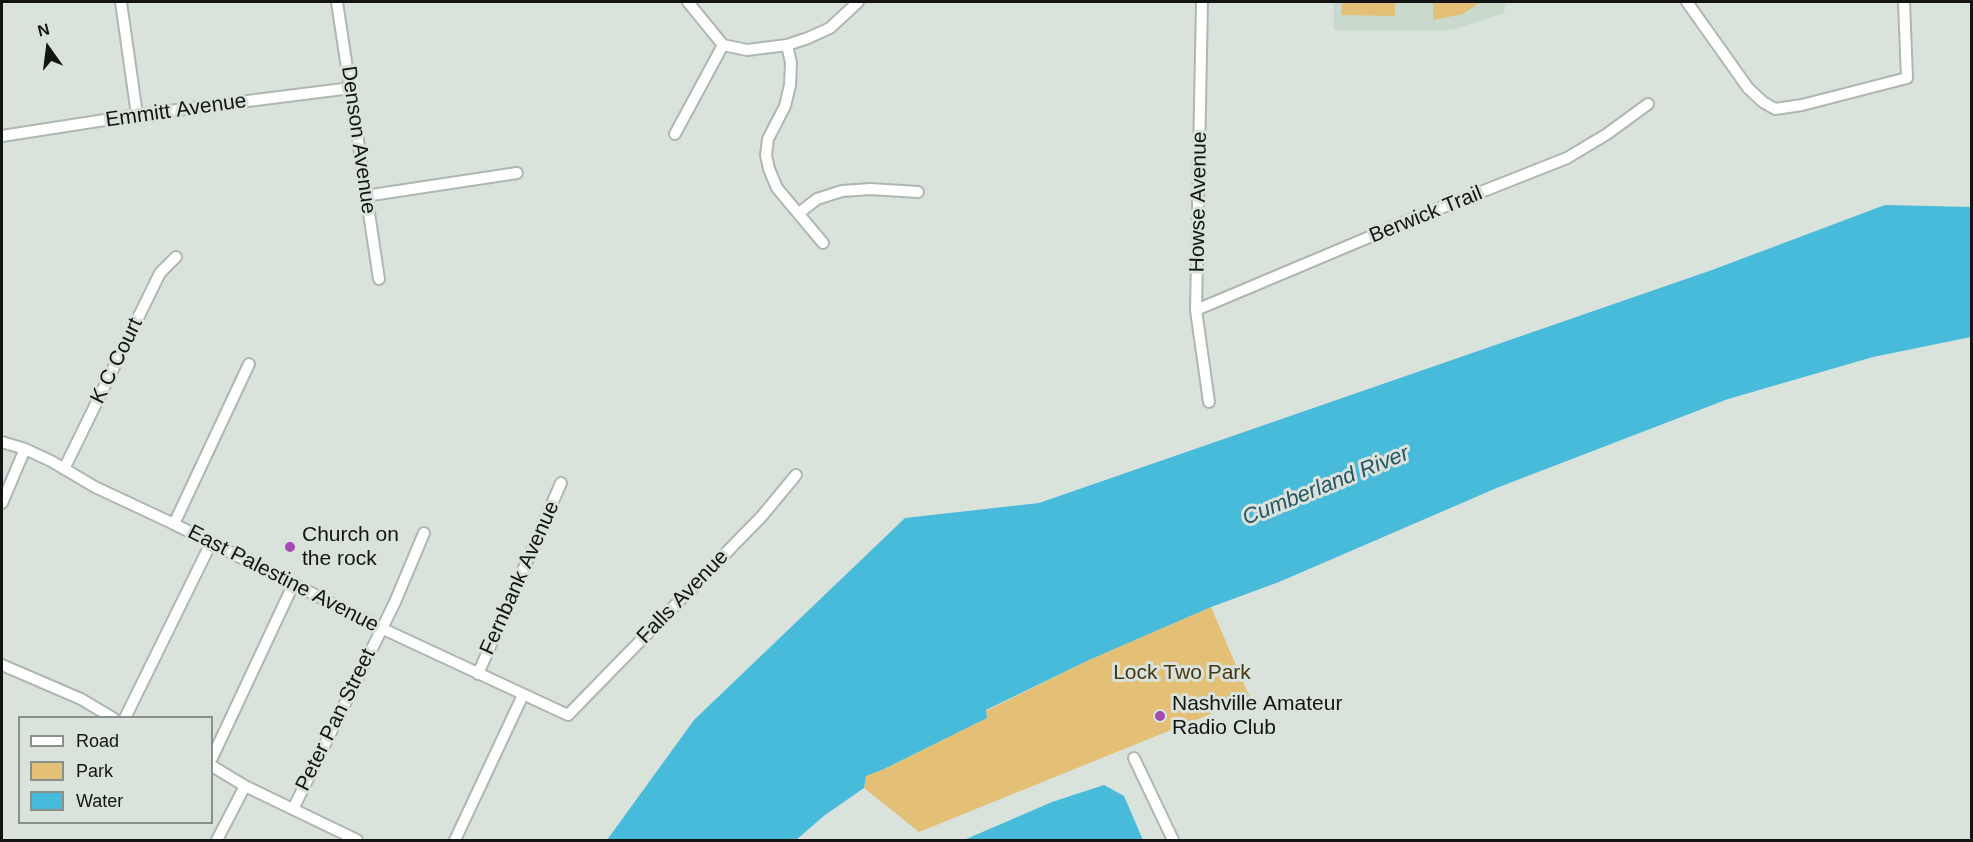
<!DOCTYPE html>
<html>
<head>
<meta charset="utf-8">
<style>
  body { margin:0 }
  #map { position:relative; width:1973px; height:842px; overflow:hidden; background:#d9e2db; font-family:Arial,sans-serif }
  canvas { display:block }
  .frame { position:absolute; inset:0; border:3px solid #121512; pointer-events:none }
  .legend { position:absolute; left:18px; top:716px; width:195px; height:108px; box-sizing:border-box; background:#d9e2db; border:2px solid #89908b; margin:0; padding:8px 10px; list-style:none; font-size:18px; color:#121512 }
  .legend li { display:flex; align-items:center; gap:12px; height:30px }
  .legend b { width:30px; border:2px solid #89908b }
  .north { position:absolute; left:18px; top:18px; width:60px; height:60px; -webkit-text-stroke:4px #d9e2db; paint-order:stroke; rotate:346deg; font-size:16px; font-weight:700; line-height:24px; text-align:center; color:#121512 }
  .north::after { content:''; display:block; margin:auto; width:21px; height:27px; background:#121512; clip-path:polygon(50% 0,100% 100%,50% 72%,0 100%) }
</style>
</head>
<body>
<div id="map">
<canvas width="1973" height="842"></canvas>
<div class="frame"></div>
<ul class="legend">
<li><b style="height:8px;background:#fff"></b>Road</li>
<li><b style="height:16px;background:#e3c076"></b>Park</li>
<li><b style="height:16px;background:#48bada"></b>Water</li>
</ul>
<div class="north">N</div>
</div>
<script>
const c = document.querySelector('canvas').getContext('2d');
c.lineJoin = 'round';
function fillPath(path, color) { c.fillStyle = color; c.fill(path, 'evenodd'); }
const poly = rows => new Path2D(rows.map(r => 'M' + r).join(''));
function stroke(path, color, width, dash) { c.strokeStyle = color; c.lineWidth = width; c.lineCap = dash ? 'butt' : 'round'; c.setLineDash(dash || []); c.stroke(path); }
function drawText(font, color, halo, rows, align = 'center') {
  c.font = font + ' Arial,sans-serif'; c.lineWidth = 6; c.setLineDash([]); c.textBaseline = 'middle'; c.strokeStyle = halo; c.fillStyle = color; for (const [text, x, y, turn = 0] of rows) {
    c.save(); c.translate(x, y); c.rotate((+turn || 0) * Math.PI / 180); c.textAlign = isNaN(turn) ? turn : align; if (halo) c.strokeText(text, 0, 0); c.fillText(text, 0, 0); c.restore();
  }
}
const built = poly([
  [1334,2,1506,2,1504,13,1451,30,1334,30]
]);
const green = poly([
  [1342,2,1395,2,1395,16,1341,15],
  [1433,2,1480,2,1463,14,1433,20],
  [1211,607,1250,698,919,832,864,788,866,776,884,769,987,718,986,711,1089,660]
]);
const water = poly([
  [1885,205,1971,207,1971,337,1873,357,1728,399,1499,487,1279,582,1211,607,1089,660,986,710,987,718,884,769,866,776,864,788,825,815,796,840,607,840,694,720,905,518,1039,503,1712,270],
  [1104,785,1124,796,1143,840,964,840,1052,802]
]);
const minor = poly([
  [121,2,137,115],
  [337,2,379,279],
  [688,2,723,45,747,50,787,45,808,38,830,28,858,2],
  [1202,2,1196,310,1209,402],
  [1687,2,1748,88,1763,102,1775,109,1802,105,1907,78,1904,2],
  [787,45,791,63,790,85,785,106,768,139,766,155,769,169,777,188,823,243],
  [675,134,723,45],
  [2,136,137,115,351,88],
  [365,196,517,173],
  [799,213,817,199,842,191,870,189,918,192],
  [1196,310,1405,222,1567,158,1607,134,1648,104],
  [2,442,25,449,51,461,95,487,174,524,381,628,568,715,762,516,796,475],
  [64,469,160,273,176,257],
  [2,503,25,449],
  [174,524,249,364],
  [2,665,81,699,113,718],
  [478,674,561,483],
  [125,718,211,543],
  [212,758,294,583],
  [1134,758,1173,840],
  [212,766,245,786,357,840],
  [293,809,395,602,424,533],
  [217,840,245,786],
  [455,840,523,695]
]);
const markers = [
  [290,547,6,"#a54ab5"],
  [1160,716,6,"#a54ab5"]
];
const streetNames = [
  ["Emmitt Avenue",176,111,-8],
  ["Denson Avenue",358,140,82],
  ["Howse Avenue",1199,202,-89],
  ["Berwick Trail",1426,215,-22],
  ["K C Court",117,361,-64],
  ["Fernbank Avenue",520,578,-66],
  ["East Palestine Avenue",283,579,27],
  ["Falls Avenue",683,597,-46],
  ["Peter Pan Street",336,720,-64]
];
const poiNames = [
  ["Church on",302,535],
  ["the rock",302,559],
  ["Nashville Amateur",1172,704],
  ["Radio Club",1172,728]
];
const parkNames = [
  ["Lock Two Park",1182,673]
];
const waterNames = [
  ["Cumberland River",1326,486,-22]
];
fillPath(built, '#c9d9cc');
fillPath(green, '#e3c076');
fillPath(water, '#48bada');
stroke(minor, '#aeb7b0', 14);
stroke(minor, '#fff', 10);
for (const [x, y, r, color] of markers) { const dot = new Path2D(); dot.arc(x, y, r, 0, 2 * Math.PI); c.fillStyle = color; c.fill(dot); stroke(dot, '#d9e2db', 2); }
drawText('21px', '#121512', '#d9e2db', streetNames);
drawText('21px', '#121512', '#d9e2db', poiNames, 'left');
drawText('21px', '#473713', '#d9e2db', parkNames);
drawText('italic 22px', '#265664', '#d9e2db', waterNames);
</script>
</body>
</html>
